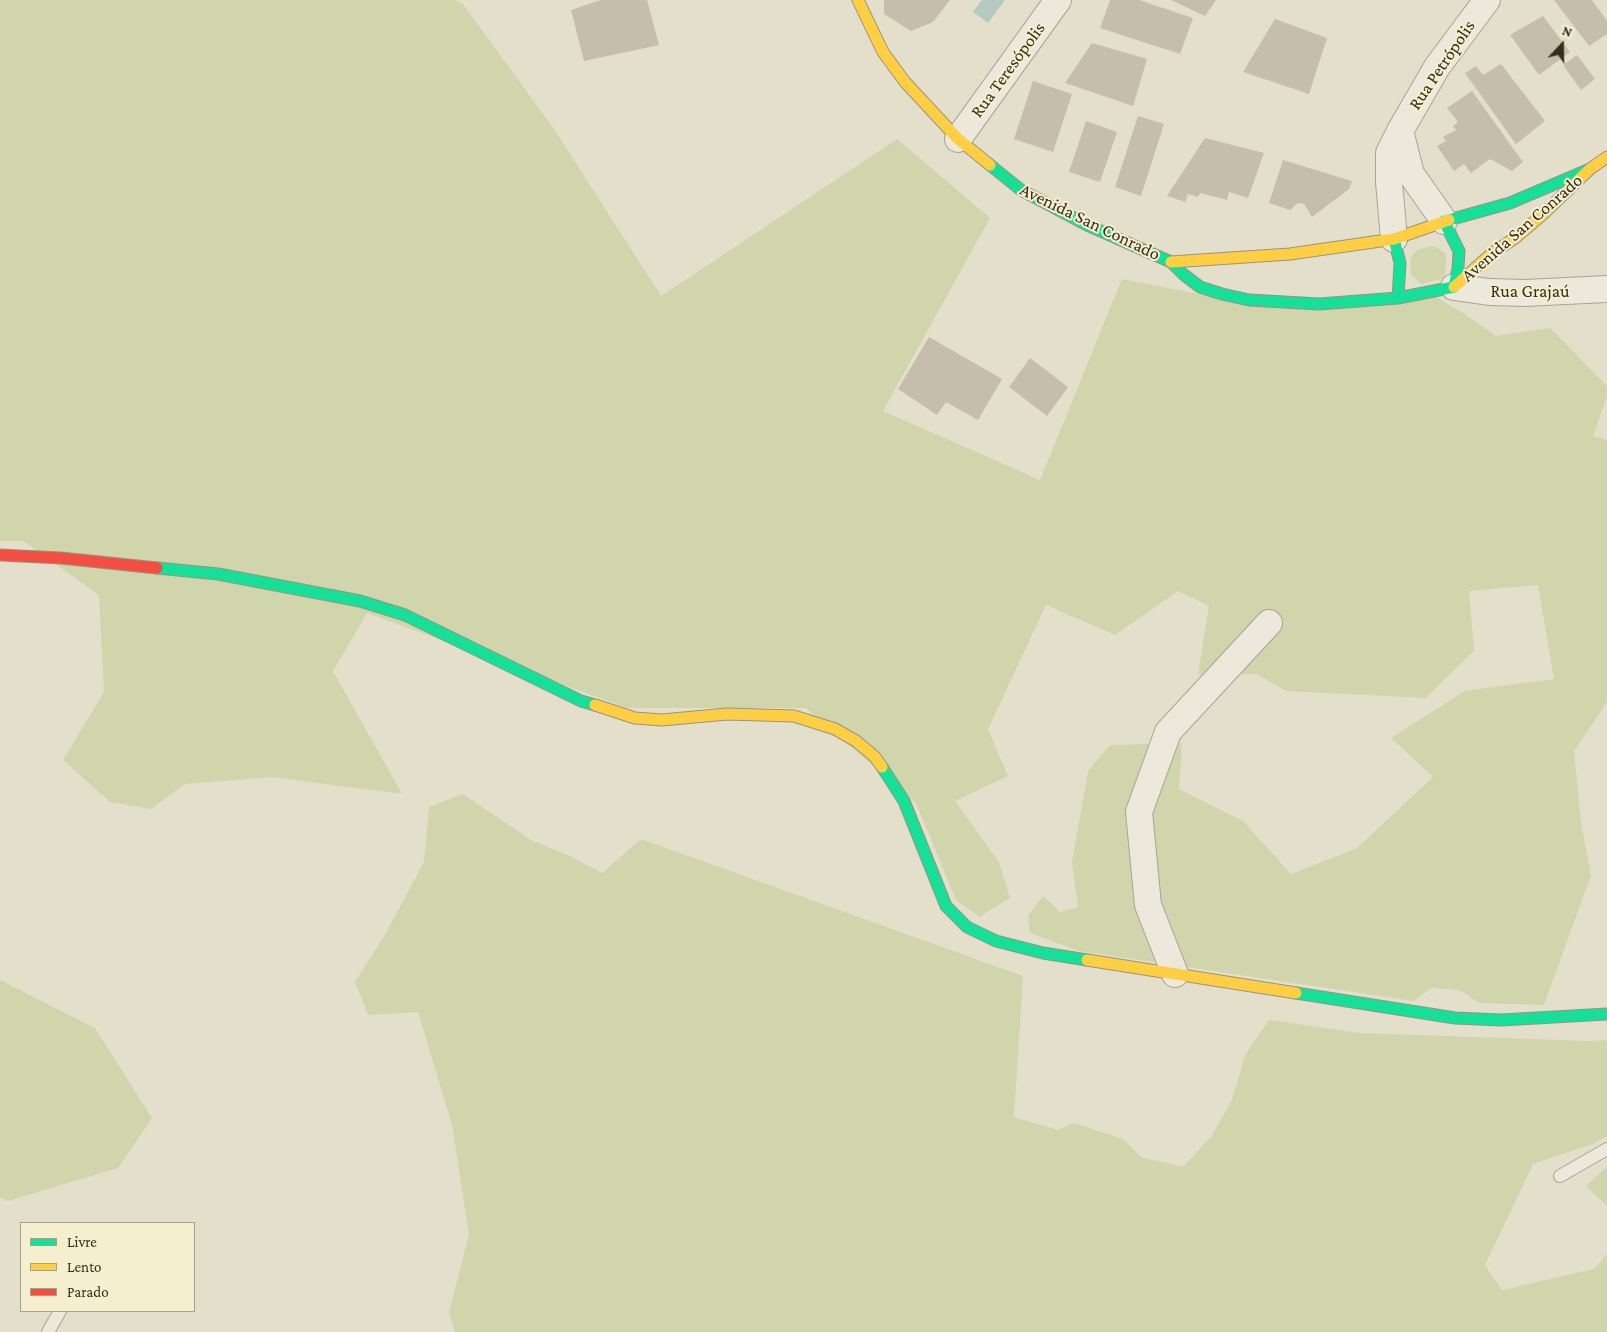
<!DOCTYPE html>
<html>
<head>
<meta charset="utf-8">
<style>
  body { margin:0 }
  #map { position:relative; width:1607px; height:1332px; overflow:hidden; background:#e4dfca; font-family:"Crimson Pro",serif }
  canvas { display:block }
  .legend { position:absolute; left:20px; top:1222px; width:175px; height:90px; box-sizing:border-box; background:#f5efcf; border:1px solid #a9a187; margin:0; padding:6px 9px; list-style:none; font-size:15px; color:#362c1c }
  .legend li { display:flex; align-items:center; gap:10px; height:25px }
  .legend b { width:25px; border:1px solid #a9a187 }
  .north { position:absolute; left:1537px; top:20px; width:50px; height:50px; -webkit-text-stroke:4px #f5efcf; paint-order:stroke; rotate:21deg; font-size:14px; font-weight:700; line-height:20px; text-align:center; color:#362c1c }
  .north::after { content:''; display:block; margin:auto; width:18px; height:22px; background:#362c1c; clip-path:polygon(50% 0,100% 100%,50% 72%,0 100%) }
</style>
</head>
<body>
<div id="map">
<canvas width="1607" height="1332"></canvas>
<ul class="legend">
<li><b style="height:6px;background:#16e098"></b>Livre</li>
<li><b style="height:6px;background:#ffcf43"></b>Lento</li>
<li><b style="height:6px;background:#f24e42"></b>Parado</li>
</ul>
<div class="north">N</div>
</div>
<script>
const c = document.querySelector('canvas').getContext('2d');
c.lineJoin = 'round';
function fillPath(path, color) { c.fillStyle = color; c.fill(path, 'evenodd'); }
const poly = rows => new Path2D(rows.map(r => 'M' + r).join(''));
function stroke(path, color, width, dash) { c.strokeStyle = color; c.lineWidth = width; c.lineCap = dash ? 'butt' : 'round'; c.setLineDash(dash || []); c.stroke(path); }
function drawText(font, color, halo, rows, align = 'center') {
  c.font = font + ' "Crimson Pro",serif'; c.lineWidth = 4; c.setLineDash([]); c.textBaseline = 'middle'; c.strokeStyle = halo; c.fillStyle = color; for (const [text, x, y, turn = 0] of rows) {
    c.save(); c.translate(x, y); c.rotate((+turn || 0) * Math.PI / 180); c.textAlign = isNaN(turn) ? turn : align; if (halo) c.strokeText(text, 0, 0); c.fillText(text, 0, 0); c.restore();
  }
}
const green = poly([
  [0,0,455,0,463,4,554,129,661,296,897,139,990,218,883,411,1040,480,1122,279,1244,303,1427,292,1466,315,1496,336,1550,328,1607,386,1607,396,1593,436,1607,440,1607,702,1574,751,1581,823,1591,875,1544,1005,1479,1003,1460,990,1431,988,1414,1001,1079,951,1030,933,1028,916,1043,896,1060,912,1078,907,1072,863,1088,771,1110,745,1182,743,1179,789,1243,821,1291,874,1357,848,1433,777,1391,738,1465,691,1554,679,1538,585,1469,591,1474,651,1426,698,1286,691,1257,674,1198,675,1209,606,1178,591,1115,635,1046,605,988,729,1008,776,955,801,999,862,1010,898,979,917,956,900,916,803,806,708,627,708,367,613,333,671,402,794,272,777,185,784,151,809,110,802,63,760,104,692,99,595,23,541,0,541],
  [1430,246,1436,247,1446,254,1445,278,1421,284,1411,275,1410,261,1412,255,1417,250],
  [463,794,531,840,572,857,602,873,641,839,1023,976,1014,1117,1058,1130,1074,1123,1123,1139,1141,1157,1183,1167,1211,1137,1232,1100,1245,1055,1269,1020,1359,1033,1589,1041,1607,1040,1607,1136,1593,1144,1533,1164,1485,1265,1502,1290,1594,1269,1607,1254,1607,1332,455,1332,449,1313,469,1234,452,1125,418,1012,368,1015,355,982,386,933,424,862,429,807],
  [0,980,95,1028,152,1118,118,1168,8,1201,0,1198],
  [1607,1167,1607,1206,1586,1186]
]);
const water = poly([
  [982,0,1005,0,988,23,973,12]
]);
const building = poly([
  [601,0,647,0,659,45,584,61,571,10],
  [884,0,950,0,933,22,911,31,884,14],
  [1110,0,1139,0,1193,18,1180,54,1100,28],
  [1171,0,1216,0,1205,16],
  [1554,0,1592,0,1607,21,1607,34,1589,46],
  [1543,16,1570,52,1539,75,1510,35],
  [1275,19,1327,38,1309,94,1243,72],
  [1092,43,1147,59,1133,106,1065,83],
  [1577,55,1595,79,1581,90,1563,65],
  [1501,64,1545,121,1516,144,1465,73,1476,66,1483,75],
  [1033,81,1072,94,1053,152,1014,139],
  [1472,91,1523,162,1512,171,1490,159,1471,173,1464,164,1454,171,1437,146,1446,141,1443,137,1456,130,1453,126,1458,122,1447,108],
  [1138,116,1164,124,1141,196,1115,187],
  [1086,121,1117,132,1100,182,1069,172],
  [1205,138,1264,153,1248,198,1229,192,1227,200,1200,193,1198,197,1188,194,1185,202,1167,196],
  [1283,160,1352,181,1349,189,1312,217,1304,204,1298,203,1290,210,1269,203],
  [929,337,1002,379,978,420,946,402,937,415,898,389],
  [1030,358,1068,387,1047,416,1009,387]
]);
const lane = poly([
  [1560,1176,1607,1149],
  [48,1332,60,1311]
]);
const street = poly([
  [1400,131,1411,174,1444,221],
  [958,139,1058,0],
  [1394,239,1389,182,1389,153,1400,131,1437,67,1487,0],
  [1454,287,1489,292,1525,293,1607,289],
  [1175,974,1148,905,1139,812,1168,732,1269,623]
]);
const fast = poly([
  [990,165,1021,190,1087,225,1171,262,1183,274,1200,287,1222,294,1249,300,1319,304,1398,298,1454,287],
  [1449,220,1510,203,1590,169],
  [1444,221,1459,251,1458,269,1454,287],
  [1394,239,1400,263,1398,298],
  [157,568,218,574,360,601,405,615,581,701,595,705],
  [882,767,904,801,946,906,967,927,996,941,1043,953,1087,960],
  [1296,993,1455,1018,1501,1020,1607,1014]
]);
const slow = poly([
  [858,0,883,52,905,82,958,139,990,165],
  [1171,262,1290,254,1394,239,1449,220],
  [1454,287,1491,254,1515,238,1542,215,1590,169,1607,157],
  [595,705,635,718,662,720,727,714,794,716,835,729,856,741,875,757,882,767],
  [1087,960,1296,993]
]);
const jam = poly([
  [0,555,61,558,157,568]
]);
const streetNames = [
  ["Rua Petrópolis",1442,65,-56],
  ["Rua Teresópolis",1008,70,-54],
  ["Avenida San Conrado",1090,222,26],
  ["Avenida San Conrado",1522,228,-41],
  ["Rua Grajaú",1530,291]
];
fillPath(green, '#d0d5ac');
fillPath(water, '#b6c9c0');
fillPath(building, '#c7bdab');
stroke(lane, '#a9a394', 14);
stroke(street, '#a9a394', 28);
stroke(fast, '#989384', 13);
stroke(slow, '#989384', 13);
stroke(jam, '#989384', 13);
stroke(lane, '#ece8dc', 12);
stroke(street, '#ece8dc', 26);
stroke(fast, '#16e098', 11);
stroke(slow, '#ffcf43', 11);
stroke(jam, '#f24e42', 11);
drawText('18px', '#362c1c', '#f5efcf', streetNames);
</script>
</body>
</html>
